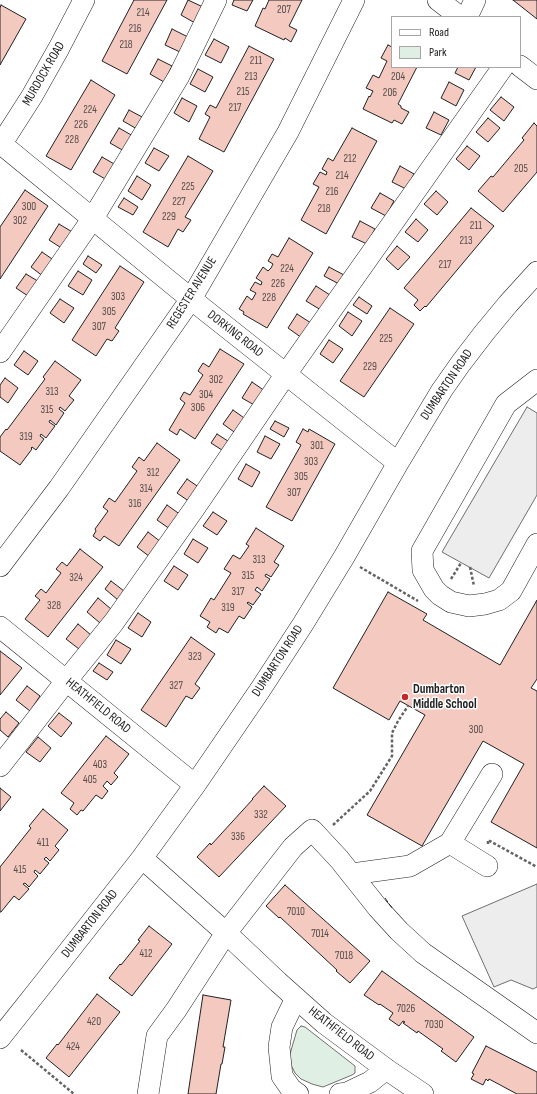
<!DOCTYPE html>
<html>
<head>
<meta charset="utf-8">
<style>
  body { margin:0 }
  #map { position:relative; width:537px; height:1094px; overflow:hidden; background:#fff; font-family:"Sofia Sans Condensed",sans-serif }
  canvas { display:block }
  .legend { position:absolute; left:391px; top:16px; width:130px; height:52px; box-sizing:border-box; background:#fff; border:1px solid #a7a7a7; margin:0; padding:5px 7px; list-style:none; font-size:12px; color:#222 }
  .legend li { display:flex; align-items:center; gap:8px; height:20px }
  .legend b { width:20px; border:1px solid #a7a7a7 }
</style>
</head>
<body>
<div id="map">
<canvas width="537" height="1094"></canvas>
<ul class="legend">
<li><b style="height:5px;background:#fff"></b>Road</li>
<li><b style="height:11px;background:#e0efe3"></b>Park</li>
</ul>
</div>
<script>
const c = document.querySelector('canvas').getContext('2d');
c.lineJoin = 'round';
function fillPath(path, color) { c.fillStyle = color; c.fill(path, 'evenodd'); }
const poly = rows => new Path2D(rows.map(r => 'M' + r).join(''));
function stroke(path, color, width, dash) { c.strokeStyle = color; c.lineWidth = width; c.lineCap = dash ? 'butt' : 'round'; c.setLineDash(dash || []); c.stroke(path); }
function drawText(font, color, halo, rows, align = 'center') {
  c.font = font + ' "Sofia Sans Condensed",sans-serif'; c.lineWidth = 3; c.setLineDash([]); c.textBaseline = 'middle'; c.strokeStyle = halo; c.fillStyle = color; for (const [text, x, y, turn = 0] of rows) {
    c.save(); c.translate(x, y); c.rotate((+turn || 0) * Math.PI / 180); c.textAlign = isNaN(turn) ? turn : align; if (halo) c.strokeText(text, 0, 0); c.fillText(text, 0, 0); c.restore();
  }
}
const green = poly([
  [301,1026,305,1027,355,1066,355,1073,352,1075,323,1087,312,1084,301,1079,295,1073,291,1065,290,1054,297,1030,301,1026]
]);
const parking = poly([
  [527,407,537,413,537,495,489,578,442,552,527,407],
  [537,884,537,987,533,989,511,980,494,987,462,916,537,884]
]);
const building = poly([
  [134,0,167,0,127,74,102,61,134,0],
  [188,0,203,7,195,23,181,15,188,0],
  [234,0,253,0,247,11,232,5,234,0],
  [269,0,302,0,289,26,297,30,291,42,285,38,284,40,255,26,263,8,265,9,269,0],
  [513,0,537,0,537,19,513,0],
  [1,5,26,19,0,65,0,8,1,5],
  [172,29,188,37,180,52,165,45,172,29],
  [214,39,229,47,221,63,205,55,214,39],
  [388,45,392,47,392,67,417,67,398,104,401,106,401,108,409,112,402,124,394,120,392,123,363,109,369,96,370,97,373,91,366,88,373,75,379,78,387,61,381,58,388,45],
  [249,46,274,59,224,152,199,139,210,117,205,114,210,105,216,108,249,46],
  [158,59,172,66,164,82,150,74,158,59],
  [458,67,476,67,469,80,455,73,458,67],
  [198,69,213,77,205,92,190,84,198,69],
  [91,80,115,95,71,170,46,156,91,80],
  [449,82,464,90,456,106,441,98,449,82],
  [501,97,514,107,504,121,490,110,501,97],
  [182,98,197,106,189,122,174,113,182,98],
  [129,110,144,118,137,129,123,121,129,110],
  [434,112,449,120,441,135,426,128,434,112],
  [488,118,500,128,488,142,476,132,488,118],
  [534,123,537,126,537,172,503,212,478,191,491,176,493,177,524,140,522,138,534,123],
  [119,128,133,136,124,151,110,143,119,128],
  [352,128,377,141,326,234,301,220,319,187,313,184,320,172,326,175,327,172,322,169,328,158,333,161,352,128],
  [467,146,480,156,469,170,456,159,467,146],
  [154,148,169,156,159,171,145,163,154,148],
  [188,156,213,171,185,217,191,220,183,232,178,229,168,247,143,232,188,156],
  [102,157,116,165,107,180,93,172,102,157],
  [400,166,414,174,406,189,392,182,400,166],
  [137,176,151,185,142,200,128,191,137,176],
  [25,190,48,206,0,279,0,227,25,190],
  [436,191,448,202,437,215,424,204,436,191],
  [380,193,394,201,386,216,371,208,380,193],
  [124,198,138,207,133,215,118,207,124,198],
  [471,208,494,226,426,307,425,306,420,311,414,305,418,300,404,288,471,208],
  [416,219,428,230,418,242,405,232,416,219],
  [360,221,375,229,367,244,352,237,360,221],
  [59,224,74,233,63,249,49,240,59,224],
  [289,238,313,253,267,328,243,314,244,312,239,309,247,296,252,300,256,293,250,290,255,282,261,285,262,282,256,278,263,267,268,271,271,268,273,264,268,261,272,254,278,257,289,238],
  [397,246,410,257,398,270,386,259,397,246],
  [42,252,55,261,44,277,31,267,42,252],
  [88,256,102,265,96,273,83,264,88,256],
  [120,266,144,282,115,328,119,331,112,341,107,339,96,356,72,340,120,266],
  [329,267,344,275,339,284,324,276,329,267],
  [78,271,92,280,83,295,68,286,78,271],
  [26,274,41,283,31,298,16,288,26,274],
  [316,286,330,295,321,310,306,301,316,286],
  [359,297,372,306,367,314,353,305,359,297],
  [60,299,74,308,64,323,50,313,60,299],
  [390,308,414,324,364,397,340,381,390,308],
  [348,312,362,321,352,336,339,326,348,312],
  [297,314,311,323,302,338,288,328,297,314],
  [329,340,343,349,333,363,320,354,329,340],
  [220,349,244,364,195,439,180,429,177,435,169,430,185,403,180,399,184,392,190,395,203,375,198,371,203,363,209,367,220,349],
  [24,351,38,361,28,375,14,365,24,351],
  [55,361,81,380,69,396,74,400,65,411,60,407,59,409,64,413,56,425,50,420,49,422,55,426,46,438,41,434,40,436,44,439,36,450,32,447,31,448,32,449,20,465,0,451,0,437,6,429,7,430,45,379,43,377,55,361],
  [5,378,18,388,8,403,0,397,0,385,5,378],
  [252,382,265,391,256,406,242,398,252,382],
  [233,410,247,420,237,434,223,424,233,410],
  [275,421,289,428,284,437,270,429,275,421],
  [303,429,308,432,309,429,335,444,292,521,266,507,301,445,296,442,303,429],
  [217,434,231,443,225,452,211,443,217,434],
  [265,436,280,444,271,459,257,452,265,436],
  [157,443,180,460,119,546,104,536,100,541,93,536,96,531,95,529,108,511,103,507,109,498,115,502,137,471,132,467,139,457,144,461,157,443],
  [246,464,260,472,252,487,238,479,246,464],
  [187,479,200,488,190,502,177,493,187,479],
  [167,505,181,515,170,529,157,520,167,505],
  [213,512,227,521,217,535,203,526,213,512],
  [256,528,284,546,274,562,279,565,271,577,266,574,265,576,270,579,262,591,257,587,255,590,261,594,253,605,248,602,247,603,252,607,244,619,239,616,228,633,219,628,216,633,207,627,210,622,200,616,211,598,214,600,231,573,224,569,233,555,240,559,249,546,246,544,256,528],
  [148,532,161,542,150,557,137,547,148,532],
  [193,539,208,548,198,563,184,554,193,539],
  [80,549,103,567,48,637,25,619,40,600,35,596,41,589,46,593,61,573,56,569,62,562,67,566,80,549],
  [174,566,188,575,178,590,164,581,174,566],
  [111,581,124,591,118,600,105,589,111,581],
  [388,592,427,614,423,620,500,665,537,600,537,679,531,688,537,691,537,848,491,822,524,764,483,741,422,846,367,815,425,715,400,701,389,720,333,688,388,592],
  [98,598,111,609,100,623,87,612,98,598],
  [138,613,151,622,142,637,128,628,138,613],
  [78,624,91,635,79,649,66,639,78,624],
  [191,637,215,654,195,684,200,688,192,699,186,696,166,727,141,710,191,637],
  [116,640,131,649,121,664,107,655,116,640],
  [0,651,22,668,0,695,0,651],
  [99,663,113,672,107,680,93,671,99,663],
  [27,686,40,696,30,711,16,700,27,686],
  [6,712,19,723,8,737,0,730,0,719,6,712],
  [59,713,72,723,61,737,48,726,59,713],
  [106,736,129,754,114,773,118,777,111,785,107,781,103,786,108,791,102,799,96,795,83,811,81,810,77,815,70,809,74,803,61,793,106,736],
  [38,737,51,748,40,762,26,752,38,737],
  [264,786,286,806,219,877,197,857,210,843,211,845,253,799,252,799,264,786],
  [0,788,11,797,0,811,0,788],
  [43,809,68,830,55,846,59,850,50,861,46,857,44,859,49,863,40,874,35,870,34,872,38,876,29,887,25,883,23,884,29,889,19,900,14,896,1,912,0,912,0,867,31,828,29,826,43,809],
  [285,885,370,961,350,983,336,971,337,970,280,917,279,918,266,906,285,885],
  [149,926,172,944,132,996,109,978,120,964,121,965,140,941,138,940,149,926],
  [382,971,474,1037,456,1062,441,1051,443,1049,418,1031,417,1033,403,1023,405,1022,403,1021,399,1026,389,1019,393,1013,380,1004,379,1005,364,995,382,971],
  [97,994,120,1012,69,1077,46,1058,57,1044,58,1045,97,994],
  [203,995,231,1000,223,1047,225,1047,222,1064,221,1064,216,1094,188,1094,203,995],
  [486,1046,537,1072,537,1094,517,1094,489,1079,488,1081,486,1079,483,1085,471,1079,474,1074,472,1073,486,1046]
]);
const path = poly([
  [360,567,418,601],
  [470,567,474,586],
  [451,579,461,563],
  [333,825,370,791,392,756,392,733,398,721,408,706],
  [488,844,488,840,537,867],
  [21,1050,74,1094]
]);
const minor = poly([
  [438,0,460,17],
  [467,17,475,0],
  [520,66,537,79],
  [0,143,191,299,398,463],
  [0,146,32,96,59,48,84,0],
  [0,352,93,218,179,76,216,0],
  [537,380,506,404,422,551,423,570,434,589,440,595,451,602,469,606,485,604,499,600,511,591,537,544],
  [0,566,59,488,191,299,288,132,354,0],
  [0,627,195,785],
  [0,766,29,729,66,681,114,622,194,509,286,374,503,67],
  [450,843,487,866],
  [142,858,226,933,278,982,324,1023,386,1069,423,1094],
  [352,874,410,866,450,843,492,774],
  [296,998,282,1027,279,1047,282,1076,291,1089,298,1094],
  [0,1038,39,989,142,858,195,785,260,690,303,624,344,557,398,463,442,390,461,363,484,333,508,304,537,272],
  [148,1094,157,1036,176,1010,226,933,293,847,312,830,339,859,378,908,399,931,423,953,537,1033],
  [340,1094,347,1093,370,1082,386,1069]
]);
const fence = poly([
  [385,898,392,908]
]);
const markers = [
  [405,697,4,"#c62828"]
];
const numberNames = [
  ["207",284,10],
  ["214",143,13],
  ["216",135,29],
  ["218",126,45],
  ["211",256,61],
  ["213",251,77],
  ["204",398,77],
  ["215",243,92],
  ["206",390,93],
  ["217",235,108],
  ["224",90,110],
  ["226",81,125],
  ["228",72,140],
  ["212",350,159],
  ["205",521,169],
  ["214",342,176],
  ["225",188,187],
  ["216",332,192],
  ["227",179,202],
  ["300",29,207],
  ["218",324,209],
  ["229",169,217],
  ["302",20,221],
  ["211",476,226],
  ["213",466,241],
  ["217",445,265],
  ["224",287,269],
  ["226",278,284],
  ["303",118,297],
  ["228",269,298],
  ["305",109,312],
  ["307",99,327],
  ["225",386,339],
  ["229",370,367],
  ["302",216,380],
  ["313",52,392],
  ["304",206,395],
  ["306",198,408],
  ["315",47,410],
  ["319",26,437],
  ["301",317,446],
  ["303",311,462],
  ["312",153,473],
  ["305",301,477],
  ["314",146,489],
  ["307",294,493],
  ["316",135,504],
  ["313",259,560],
  ["315",248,576],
  ["324",76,578],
  ["317",238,592],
  ["328",54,606],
  ["319",228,608],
  ["323",195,657],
  ["327",176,686],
  ["300",476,730],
  ["403",100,765],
  ["405",90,780],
  ["332",261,815],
  ["336",238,837],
  ["411",43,843],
  ["415",20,870],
  ["7010",296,912],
  ["7014",320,934],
  ["412",146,954],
  ["7018",344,956],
  ["7026",406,1009],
  ["420",94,1022],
  ["7030",434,1025],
  ["424",73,1047]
];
const streetNames = [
  ["MURDOCK ROAD",44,74,-60],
  ["REGESTER AVENUE",192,293,-58],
  ["DORKING ROAD",235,334,38],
  ["DUMBARTON ROAD",447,385,-56],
  ["DUMBARTON ROAD",278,661,-57],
  ["HEATHFIELD ROAD",98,706,39],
  ["DUMBARTON ROAD",90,924,-52],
  ["HEATHFIELD ROAD",341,1034,38]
];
const poiNames = [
  ["Dumbarton",413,690],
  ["Middle School",413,705]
];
fillPath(green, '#e0efe3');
stroke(green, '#6f6f6f', 1);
fillPath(parking, '#ededed');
stroke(parking, '#6f6f6f', 1);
fillPath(building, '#f3c9c0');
stroke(building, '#222', 1);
stroke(minor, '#222', 22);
stroke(path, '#646464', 2.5, [3, 2]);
stroke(minor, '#fff', 21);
stroke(fence, '#222', 1, [5, 2]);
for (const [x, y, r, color] of markers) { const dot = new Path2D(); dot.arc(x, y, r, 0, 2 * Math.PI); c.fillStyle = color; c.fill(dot); stroke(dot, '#fff', 1.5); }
drawText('11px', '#564c4a', null, numberNames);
drawText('13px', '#222', '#fff', streetNames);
drawText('bold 13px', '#222', '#fff', poiNames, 'left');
</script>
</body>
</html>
